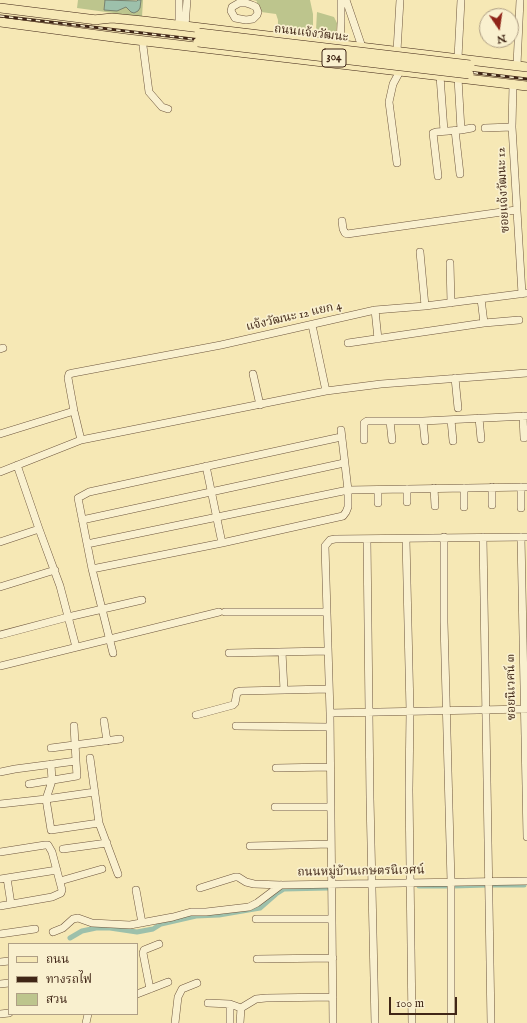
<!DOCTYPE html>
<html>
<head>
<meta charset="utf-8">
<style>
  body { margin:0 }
  #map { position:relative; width:527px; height:1023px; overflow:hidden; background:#f6e8b5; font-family:"IM FELL English","Noto Serif Thai",serif }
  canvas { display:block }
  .legend { position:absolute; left:8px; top:943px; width:130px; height:72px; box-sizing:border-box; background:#f9f0cf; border:1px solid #af9f85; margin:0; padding:5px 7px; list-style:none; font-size:12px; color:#402616 }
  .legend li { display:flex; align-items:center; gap:8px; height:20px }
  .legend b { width:20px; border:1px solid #af9f85 }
  .north { position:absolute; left:479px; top:8px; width:40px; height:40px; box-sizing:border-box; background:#f9f0cf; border:1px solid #af9f85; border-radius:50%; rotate:167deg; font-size:11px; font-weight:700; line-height:16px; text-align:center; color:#402616 }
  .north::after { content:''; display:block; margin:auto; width:14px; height:18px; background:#8f2418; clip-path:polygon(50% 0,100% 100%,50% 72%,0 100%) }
  .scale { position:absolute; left:389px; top:997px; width:68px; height:18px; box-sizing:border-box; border:2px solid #402616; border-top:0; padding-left:5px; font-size:12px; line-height:14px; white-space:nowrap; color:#402616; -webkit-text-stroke:3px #f9f0cf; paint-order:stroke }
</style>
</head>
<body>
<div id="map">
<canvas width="527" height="1023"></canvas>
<ul class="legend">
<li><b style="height:5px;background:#f6e8b5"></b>ถนน</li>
<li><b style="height:5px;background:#402616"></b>ทางรถไฟ</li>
<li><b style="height:11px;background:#bdc58d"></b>สวน</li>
</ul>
<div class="north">N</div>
<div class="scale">100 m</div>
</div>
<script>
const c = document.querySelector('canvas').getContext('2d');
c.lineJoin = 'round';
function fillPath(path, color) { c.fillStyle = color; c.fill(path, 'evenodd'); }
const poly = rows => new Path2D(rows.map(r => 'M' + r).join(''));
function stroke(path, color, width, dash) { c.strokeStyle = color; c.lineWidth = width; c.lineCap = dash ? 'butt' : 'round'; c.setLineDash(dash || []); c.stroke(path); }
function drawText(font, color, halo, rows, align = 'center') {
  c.font = font + ' "IM FELL English","Noto Serif Thai",serif'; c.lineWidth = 3.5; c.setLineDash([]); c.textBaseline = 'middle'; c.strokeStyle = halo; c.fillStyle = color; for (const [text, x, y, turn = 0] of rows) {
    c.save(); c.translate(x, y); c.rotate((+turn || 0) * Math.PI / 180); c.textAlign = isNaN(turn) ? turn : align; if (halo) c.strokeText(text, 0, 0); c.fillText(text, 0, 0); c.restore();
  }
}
const green = poly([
  [78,0,124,0,137,1,138,0,143,0,142,17,77,8],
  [253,0,310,0,313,14,313,27,309,30,278,26,278,20,276,14,261,12,256,4,257,1],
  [317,12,334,17,337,23,336,32,334,33,316,30]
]);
const water = poly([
  [105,0,137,1,138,0,141,0,140,8,138,11,134,13,131,12,126,7,117,11,104,10,105,0]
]);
const canal = poly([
  [491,885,524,885],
  [419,886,448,886],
  [453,886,487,885],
  [70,938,82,931,96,928,110,928,137,932,153,929,161,924,196,916,219,915,260,908,276,894,284,889,328,888]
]);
const minor = poly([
  [179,0,179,25],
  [346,0,362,47],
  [239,3,246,3,252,5,256,7,258,12,257,15,253,19,246,20,235,18,231,11,232,7,239,3],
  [185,26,187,0],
  [143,41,143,46,149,92,162,107,168,109],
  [340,44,341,22,341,0],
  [397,51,400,0],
  [458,58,461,0],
  [517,65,520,0],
  [440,76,444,131],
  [513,84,512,127,522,294],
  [485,128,512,127],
  [455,130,460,174],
  [461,130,472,128],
  [397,163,389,102,393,84,400,71],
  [438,176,433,133,436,132,461,130,458,78],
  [342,221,343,229,345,233,347,234,516,210],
  [420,252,425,306],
  [450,263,451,303],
  [481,299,484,323],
  [375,310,378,339],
  [312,325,326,391],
  [348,343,484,323,519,320],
  [0,349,3,348],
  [253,374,260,405],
  [455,378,458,408],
  [523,416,524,438],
  [479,418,481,439],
  [451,420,453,441],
  [390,421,392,440],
  [423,421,425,441],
  [0,434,74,411],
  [81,440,74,411,68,378,69,374,73,373,221,345,375,310,425,306,527,293],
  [364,440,364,423,367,421,423,421,527,416],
  [17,465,39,529,60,586,76,647],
  [206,466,222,543],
  [0,472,81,440,326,391,381,384,527,373],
  [492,487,492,505],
  [521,487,521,508],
  [434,488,435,506],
  [464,488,464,507],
  [407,489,407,502],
  [378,490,378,503],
  [82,520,344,463],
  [444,537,444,622,451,882,451,1023],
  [483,537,491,1023],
  [521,537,527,837],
  [367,539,370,798,375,1023],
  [406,539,410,711,409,790,412,1023],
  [0,542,39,529],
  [87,544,348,490,527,487],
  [92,569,222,543,343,516,346,512,348,507,348,490,341,430],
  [0,587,55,570],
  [225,612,326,612],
  [0,635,68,617,142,600],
  [282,652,284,690],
  [113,653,92,569,78,498,89,492,341,437],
  [229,653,328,651],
  [0,666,219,612],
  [330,713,527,709],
  [196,715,233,705,235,703,237,692,241,691,329,689],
  [104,721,107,741],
  [236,726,329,727],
  [51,748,120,739],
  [90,758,99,823,118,874],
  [51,764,52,781,46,799,51,830,99,823],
  [276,768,330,767],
  [0,772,15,769,76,761,74,726],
  [29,784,77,776,76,761],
  [0,804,46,799,95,792],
  [275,807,331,807],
  [250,846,331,844],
  [63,849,107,843],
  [0,852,45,845,48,845,52,852,62,890,61,893,52,897,0,906],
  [7,878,11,904],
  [0,879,57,870],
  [60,881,102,869],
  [200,888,235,877,238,877,246,882,254,884,281,885,527,881],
  [136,890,142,923],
  [256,919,332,919],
  [53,932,63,928,73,919,78,918,92,923,130,925,173,917,191,912,206,912,249,907,257,903,281,885],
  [0,934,35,929],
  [257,959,333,958],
  [0,962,9,961],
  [0,984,9,983],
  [150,989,143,953,144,950,159,944],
  [137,994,168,982],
  [208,1003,230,1004,241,1008],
  [241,1008,256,999,266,998,333,997],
  [0,1014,9,1013],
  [86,1023,88,1014],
  [175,1023,178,997,182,989,197,983],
  [230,1023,230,1004],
  [240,1023,241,1008],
  [333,1023,330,713,325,546,330,540,335,539,527,537]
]);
const major = poly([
  [0,8,97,20],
  [93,20,112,18,143,21,527,67],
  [0,22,128,39,527,86]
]);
const rail = poly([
  [0,16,527,79]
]);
const majorBridge = poly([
  [199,33,470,65],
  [198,42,469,74]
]);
const shields = [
  [334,58,24]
];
const shieldNames = [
  ["304",334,58]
];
const streetNames = [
  ["ถนนแจ้งวัฒนะ",311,34,7],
  ["ซอยแจ้งวัฒนะ 12",504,190,-93],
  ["แจ้งวัฒนะ 12 แยก 4",294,317,-13],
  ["ซอยนิเวศน์ ๓",512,687,-91],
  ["ถนนหมู่บ้านเกษตรนิเวศน์",361,872,-1]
];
fillPath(green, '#bdc58d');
fillPath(water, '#9dc0ab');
stroke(water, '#78826f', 1);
stroke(canal, '#9dc0ab', 5);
stroke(minor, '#6e563e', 8);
stroke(major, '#402616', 10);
stroke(minor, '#f9f0cf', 7);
stroke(major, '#f6e8b5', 9);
stroke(rail, '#402616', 3);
stroke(rail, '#f9f0cf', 1.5, [4.5]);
stroke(majorBridge, '#402616', 10, []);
stroke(majorBridge, '#f6e8b5', 9);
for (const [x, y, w] of shields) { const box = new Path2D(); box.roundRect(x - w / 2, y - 9, w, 18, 3); c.fillStyle = '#f9f0cf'; c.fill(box); stroke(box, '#402616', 1); }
drawText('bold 11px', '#402616', null, shieldNames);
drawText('12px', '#402616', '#f9f0cf', streetNames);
</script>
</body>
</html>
